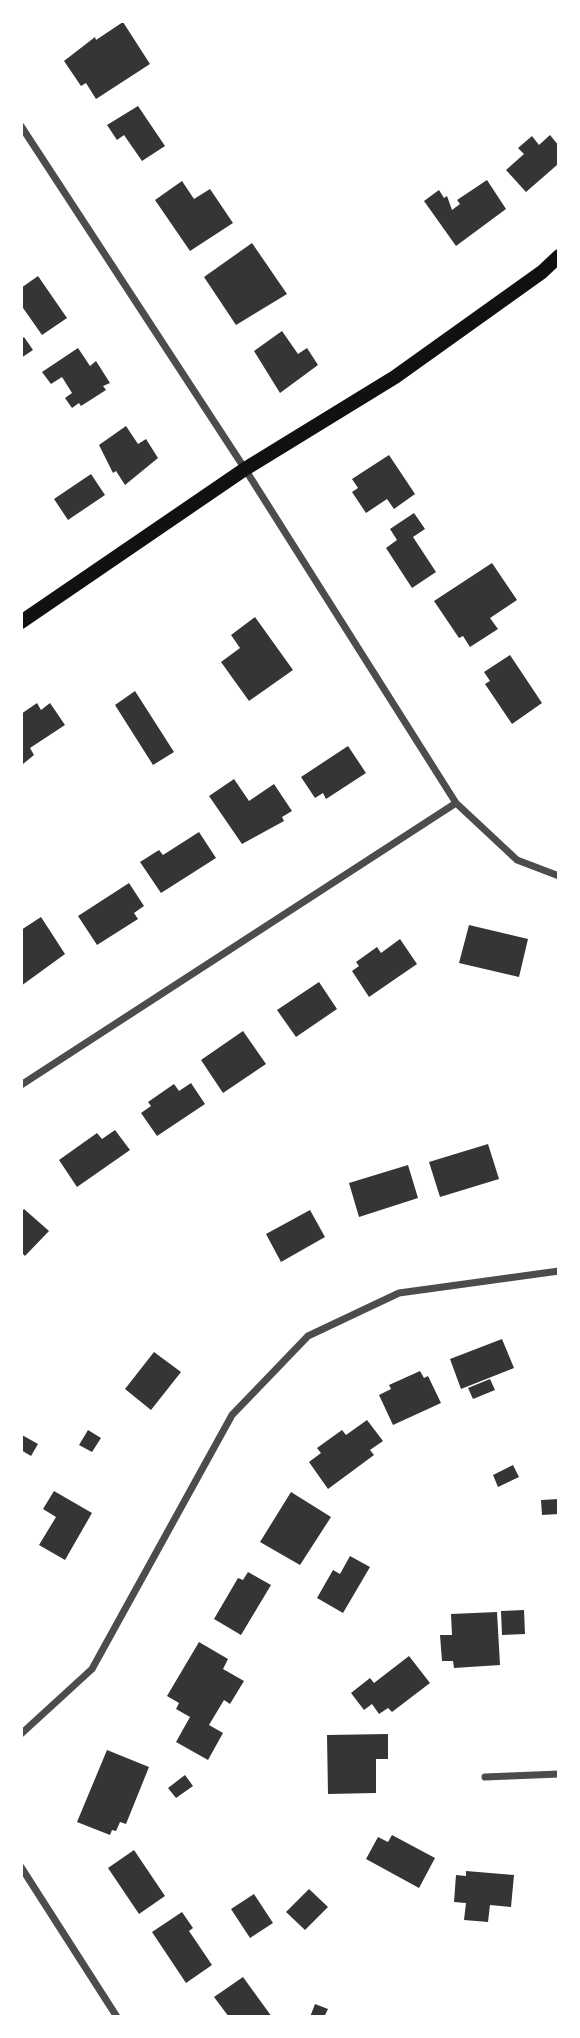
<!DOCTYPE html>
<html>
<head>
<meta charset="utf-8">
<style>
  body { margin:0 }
  #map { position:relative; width:580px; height:2038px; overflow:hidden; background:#fff; font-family:Karla,sans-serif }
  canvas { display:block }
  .frame { position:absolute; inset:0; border:23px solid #fff; pointer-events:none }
</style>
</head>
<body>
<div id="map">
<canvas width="580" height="2038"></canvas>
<div class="frame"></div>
</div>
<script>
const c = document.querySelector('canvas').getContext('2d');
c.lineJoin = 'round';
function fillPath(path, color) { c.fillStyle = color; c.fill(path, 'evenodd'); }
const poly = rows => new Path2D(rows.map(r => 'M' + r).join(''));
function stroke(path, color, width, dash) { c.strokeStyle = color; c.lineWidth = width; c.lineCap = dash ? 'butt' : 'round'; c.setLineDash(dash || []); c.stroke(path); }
const building = poly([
  [123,22,150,64,96,99,86,83,81,86,64,61,95,37,96,40],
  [138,106,165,146,142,161,124,135,117,140,107,125],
  [550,135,559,146,557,165,526,192,506,170,524,154,518,148,532,136,539,145],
  [487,180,506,209,456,246,424,201,439,190,444,198,447,196,452,210,460,204,457,200],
  [182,181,194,199,210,189,233,223,190,251,155,200],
  [252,243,287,294,236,325,204,277],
  [38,276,67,318,42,335,21,305,21,288],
  [282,331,298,354,307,348,318,365,280,393,254,351],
  [24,337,33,350,21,358,21,339],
  [78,348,90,366,96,361,110,383,103,386,106,390,81,406,79,403,72,408,65,398,72,393,62,377,51,384,42,372],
  [126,426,138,444,146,439,158,458,125,485,116,471,113,473,99,445],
  [389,455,415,494,394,509,387,499,366,513,352,492,358,488,352,479],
  [91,474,105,495,68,520,54,499],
  [414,513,425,529,413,537,436,572,412,588,386,548,397,540,390,529],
  [492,563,517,600,490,618,498,629,470,647,463,636,459,638,434,601],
  [255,617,293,670,249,701,221,662,240,648,231,635],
  [510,655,542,703,512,724,485,684,490,681,484,672],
  [135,691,174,752,153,765,115,705],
  [37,703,41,710,50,703,65,725,30,748,34,755,23,764,21,714],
  [348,746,366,773,326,799,323,793,315,798,301,777],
  [234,779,249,801,274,784,292,811,282,817,284,821,242,844,209,796],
  [199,832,216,858,161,893,140,862,159,850,163,855],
  [129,883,144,906,134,913,138,919,97,945,78,916],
  [41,917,65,954,21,986,21,930],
  [469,925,528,939,519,977,459,963],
  [400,939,417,964,369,997,352,971,359,966,356,962,377,947,381,953],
  [319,982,337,1009,296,1037,277,1010],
  [243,1031,266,1064,223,1093,201,1060],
  [191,1083,205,1104,157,1136,141,1113,151,1106,148,1102,174,1084,179,1091],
  [115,1130,130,1150,77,1187,59,1160,97,1133,102,1139],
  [488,1144,499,1179,440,1197,429,1162],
  [408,1165,418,1198,359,1217,349,1183],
  [24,1209,49,1231,25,1256,21,1252,21,1212],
  [310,1210,325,1237,281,1262,266,1234],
  [502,1339,514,1368,461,1389,450,1359],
  [154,1352,181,1372,151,1410,125,1389],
  [420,1371,424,1378,428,1376,441,1403,393,1425,379,1395,391,1389,389,1385],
  [490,1379,495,1390,473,1399,468,1388],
  [367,1420,383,1441,370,1450,374,1455,328,1489,309,1462,321,1453,317,1448,342,1430,346,1435],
  [88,1430,101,1438,92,1452,79,1445],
  [22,1435,38,1444,31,1456,21,1450],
  [513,1465,519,1477,498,1487,493,1475],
  [54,1491,92,1513,65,1560,39,1545,56,1517,43,1509],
  [291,1492,331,1517,300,1565,260,1542],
  [559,1499,559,1514,542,1515,541,1500],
  [350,1556,370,1567,343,1613,317,1598,333,1570,340,1574],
  [248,1572,271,1585,241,1635,214,1619,238,1578,243,1580],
  [524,1610,525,1634,502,1635,501,1611],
  [497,1612,500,1665,454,1668,453,1661,442,1661,440,1635,452,1635,451,1614],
  [199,1642,228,1659,223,1669,244,1681,230,1704,224,1700,209,1725,223,1733,208,1760,176,1742,190,1717,176,1709,179,1703,167,1696],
  [409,1656,430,1683,392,1712,388,1708,379,1714,372,1704,364,1710,351,1693,370,1678,374,1683],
  [388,1734,388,1759,376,1759,376,1793,328,1794,327,1735],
  [107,1750,149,1767,126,1824,120,1822,116,1831,112,1830,110,1835,77,1822],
  [185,1775,193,1786,176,1798,168,1788],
  [392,1835,435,1858,419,1888,366,1859,378,1837,388,1842],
  [134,1850,165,1896,139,1914,108,1868],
  [466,1871,514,1875,511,1907,490,1905,488,1922,464,1920,466,1903,454,1902,456,1875,466,1876],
  [309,1889,328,1907,305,1930,286,1912],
  [254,1894,273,1923,250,1938,231,1909],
  [182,1912,193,1928,189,1931,212,1965,186,1983,152,1932],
  [243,1977,272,2017,229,2017,214,1997],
  [315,2004,328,2009,325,2015,330,2017,310,2017]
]);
const minor = poly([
  [21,126,245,469,456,803,517,860,559,876],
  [21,1085,456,803],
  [21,1734,92,1669,232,1415,308,1336,399,1293,559,1271],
  [485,1777,559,1774],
  [21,1867,117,2017]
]);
const secondary = poly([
  [21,622,245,469,395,377,542,272,559,256]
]);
fillPath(building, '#353535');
stroke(minor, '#4c4c4c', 7);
stroke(secondary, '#111', 14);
</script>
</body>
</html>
